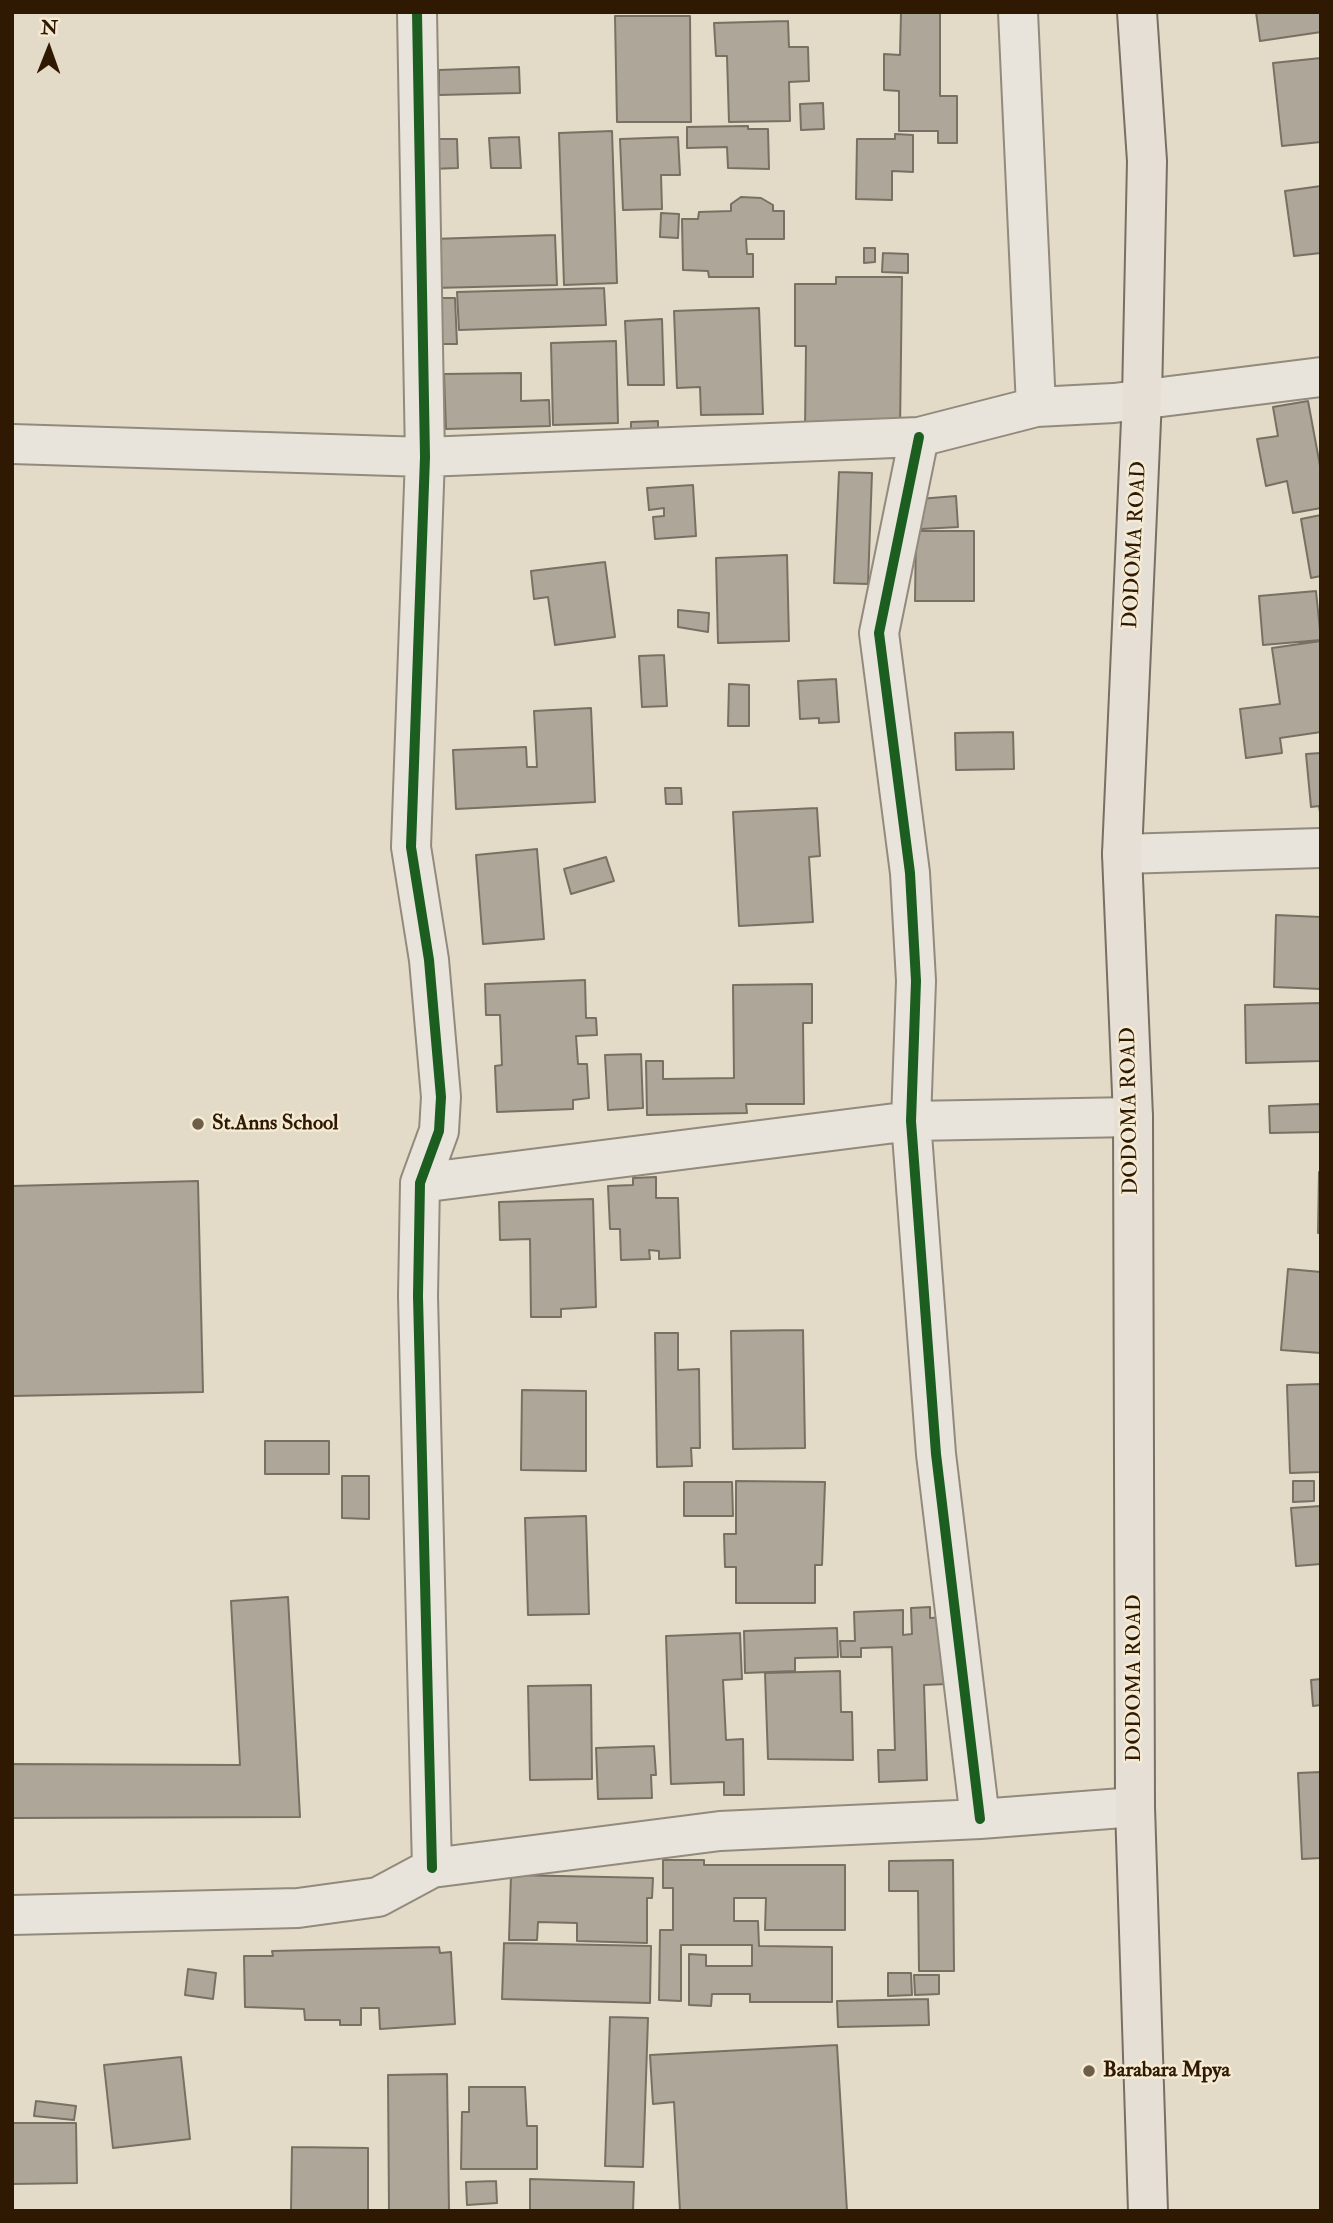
<!DOCTYPE html>
<html>
<head>
<meta charset="utf-8">
<style>
  body { margin:0 }
  #map { position:relative; width:1333px; height:2223px; overflow:hidden; background:#e3dac7; font-family:"IM FELL Double Pica",serif }
  canvas { display:block }
  .frame { position:absolute; inset:0; border:14px solid #2f1902; pointer-events:none }
  .north { position:absolute; left:14px; top:14px; width:70px; height:70px; -webkit-text-stroke:5px #f5ead3; paint-order:stroke; rotate:1deg; font-size:19px; font-weight:700; line-height:28px; text-align:center; color:#2f1902 }
  .north::after { content:''; display:block; margin:auto; width:24px; height:32px; background:#2f1902; clip-path:polygon(50% 0,100% 100%,50% 72%,0 100%) }
</style>
</head>
<body>
<div id="map">
<canvas width="1333" height="2223"></canvas>
<div class="frame"></div>
<div class="north">N</div>
</div>
<script>
const c = document.querySelector('canvas').getContext('2d');
c.lineJoin = 'round';
function fillPath(path, color) { c.fillStyle = color; c.fill(path, 'evenodd'); }
const poly = rows => new Path2D(rows.map(r => 'M' + r).join(''));
function stroke(path, color, width, dash) { c.strokeStyle = color; c.lineWidth = width; c.lineCap = dash ? 'butt' : 'round'; c.setLineDash(dash || []); c.stroke(path); }
function drawText(font, color, halo, rows, align = 'center') {
  c.font = font + ' "IM FELL Double Pica",serif'; c.lineWidth = 5; c.setLineDash([]); c.textBaseline = 'middle'; c.strokeStyle = halo; c.fillStyle = color; for (const [text, x, y, turn = 0] of rows) {
    c.save(); c.translate(x, y); c.rotate((+turn || 0) * Math.PI / 180); c.textAlign = isNaN(turn) ? turn : align; if (halo) c.strokeText(text, 0, 0); c.fillText(text, 0, 0); c.restore();
  }
}
const building = poly([
  [901,12,940,12,940,96,957,96,957,143,938,143,938,131,899,131,899,91,884,90,884,54,900,55,901,12],
  [1256,12,1321,12,1321,32,1260,41,1256,12],
  [615,16,690,16,691,122,617,122,615,16],
  [788,21,789,47,808,47,809,81,789,82,790,121,729,122,727,56,716,56,714,23,788,21],
  [1321,58,1321,142,1282,146,1273,63,1321,58],
  [519,67,520,93,439,95,439,70,519,67],
  [823,103,824,129,801,130,800,104,823,103],
  [748,126,748,129,768,129,769,169,728,168,727,147,687,148,687,127,748,126],
  [612,131,617,283,564,285,559,133,612,131],
  [895,134,913,135,913,172,892,171,892,200,856,199,857,139,895,139,895,134],
  [519,137,521,168,491,168,489,138,519,137],
  [678,137,680,175,661,175,662,209,623,210,620,139,678,137],
  [429,139,457,139,458,168,430,169,429,139],
  [1321,186,1321,253,1294,256,1285,191,1321,186],
  [741,197,761,198,773,205,773,211,784,211,784,239,746,239,747,254,753,254,753,277,709,277,708,271,683,270,682,219,698,219,699,212,731,211,731,204,741,197],
  [661,213,679,214,678,238,660,237,661,213],
  [555,235,557,285,433,288,432,239,555,235],
  [864,248,875,248,875,262,864,263,864,248],
  [883,253,908,254,908,273,882,272,883,253],
  [836,277,902,277,900,430,805,429,806,346,795,346,795,284,836,284,836,277],
  [604,288,606,325,459,330,457,292,604,288],
  [434,298,455,298,457,344,435,344,434,298],
  [759,308,763,414,701,415,700,387,677,388,674,311,759,308],
  [662,319,664,385,628,385,625,321,662,319],
  [616,341,618,423,553,425,551,343,616,341],
  [521,373,521,401,549,400,550,426,446,429,444,374,521,373],
  [1308,401,1321,471,1321,508,1293,513,1287,481,1266,486,1257,439,1278,436,1273,407,1308,401],
  [658,421,658,444,631,444,631,422,658,421],
  [839,472,872,473,868,584,834,583,839,472],
  [693,485,696,536,655,539,653,517,664,516,664,508,649,510,647,488,693,485],
  [956,496,958,527,921,529,919,499,956,496],
  [1321,515,1321,576,1311,578,1301,519,1321,515],
  [916,531,974,531,974,601,915,601,916,531],
  [787,555,789,641,718,643,716,558,787,555],
  [605,562,615,637,555,645,548,597,534,599,531,571,605,562],
  [1316,591,1321,640,1263,645,1259,596,1316,591],
  [678,610,709,613,708,632,678,627,678,610],
  [1321,641,1321,732,1280,738,1282,753,1246,758,1240,709,1280,704,1272,648,1321,641],
  [664,655,667,706,642,707,639,656,664,655],
  [836,679,839,722,819,723,819,718,800,719,798,681,836,679],
  [729,684,749,685,749,726,728,726,729,684],
  [591,708,595,802,456,809,453,750,526,747,527,767,537,767,534,711,591,708],
  [1013,732,1014,769,956,770,955,733,1013,732],
  [1321,753,1321,818,1319,806,1311,807,1306,754,1321,753],
  [665,788,681,788,682,804,666,804,665,788],
  [817,808,820,856,809,857,813,922,739,926,733,812,817,808],
  [537,849,544,939,483,944,476,855,537,849],
  [606,857,614,881,571,894,564,869,606,857],
  [1276,915,1321,917,1321,989,1274,987,1276,915],
  [585,980,586,1018,596,1018,597,1035,576,1036,578,1064,587,1064,589,1098,573,1100,573,1109,497,1112,495,1066,502,1065,500,1015,486,1015,485,984,585,980],
  [812,984,812,1023,803,1023,804,1104,746,1104,747,1113,647,1115,646,1061,663,1061,663,1079,734,1078,733,985,812,984],
  [1321,1003,1321,1061,1246,1063,1245,1005,1321,1003],
  [641,1054,643,1108,608,1110,605,1055,641,1054],
  [1321,1104,1321,1132,1270,1133,1269,1106,1321,1104],
  [1319,1172,1321,1172,1321,1233,1318,1233,1319,1172],
  [656,1177,656,1198,678,1198,680,1258,659,1259,659,1251,649,1250,650,1259,621,1260,620,1229,610,1229,608,1186,633,1185,633,1178,656,1177],
  [198,1181,203,1392,12,1396,12,1186,198,1181],
  [593,1199,596,1307,561,1309,561,1317,531,1317,530,1239,500,1240,499,1202,593,1199],
  [1288,1269,1321,1272,1321,1353,1281,1350,1288,1269],
  [803,1330,805,1448,733,1449,731,1331,803,1330],
  [655,1333,678,1333,678,1370,699,1369,700,1448,691,1448,692,1466,657,1467,655,1333],
  [1321,1384,1321,1472,1290,1473,1287,1385,1321,1384],
  [522,1390,586,1391,586,1471,521,1470,522,1390],
  [265,1441,329,1441,329,1474,265,1474,265,1441],
  [342,1476,369,1476,369,1519,342,1518,342,1476],
  [736,1481,825,1482,822,1565,815,1565,815,1603,736,1603,736,1567,725,1567,724,1534,736,1534,736,1481],
  [1293,1481,1314,1481,1314,1501,1293,1502,1293,1481],
  [684,1482,732,1482,733,1516,684,1516,684,1482],
  [1321,1506,1321,1564,1296,1566,1291,1508,1321,1506],
  [586,1516,589,1614,528,1615,525,1518,586,1516],
  [288,1597,300,1817,12,1818,12,1764,240,1765,231,1601,288,1597],
  [930,1607,930,1618,946,1617,947,1684,924,1685,927,1780,879,1782,878,1750,895,1750,892,1647,861,1648,861,1657,841,1657,840,1641,855,1641,854,1612,903,1610,903,1635,912,1634,911,1608,930,1607],
  [837,1628,838,1657,795,1658,795,1671,745,1673,744,1631,837,1628],
  [740,1633,742,1679,723,1680,726,1740,743,1739,744,1795,724,1795,724,1782,671,1784,666,1636,740,1633],
  [840,1671,841,1712,852,1712,853,1760,768,1759,765,1673,840,1671],
  [1321,1679,1321,1705,1313,1706,1311,1680,1321,1679],
  [591,1685,592,1779,530,1780,528,1686,591,1685],
  [654,1746,656,1775,651,1775,652,1798,598,1799,596,1748,654,1746],
  [1321,1772,1321,1858,1302,1859,1298,1773,1321,1772],
  [663,1860,704,1860,704,1865,845,1865,845,1930,765,1930,766,1898,734,1898,734,1921,758,1921,759,1946,832,1947,832,2002,750,2002,750,1994,712,1994,711,2006,689,2005,689,1954,706,1955,706,1966,752,1966,752,1945,681,1945,681,2001,659,2000,660,1930,673,1930,673,1888,663,1888,663,1860],
  [953,1860,954,1971,919,1971,918,1891,889,1891,889,1861,953,1860],
  [511,1875,653,1878,652,1898,647,1898,647,1943,577,1941,577,1923,538,1922,537,1940,509,1940,511,1875],
  [504,1943,651,1946,650,2003,502,1999,504,1943],
  [439,1947,440,1953,451,1952,455,2024,380,2029,379,2008,361,2008,361,2025,340,2025,340,2020,305,2020,304,2009,245,2007,244,1956,273,1956,272,1951,439,1947],
  [188,1969,216,1973,213,1999,185,1995,188,1969],
  [888,1973,911,1973,912,1995,888,1996,888,1973],
  [914,1975,939,1975,939,1994,915,1995,914,1975],
  [928,1999,929,2025,838,2027,837,2001,928,1999],
  [610,2017,648,2018,643,2167,605,2166,610,2017],
  [837,2045,847,2211,680,2211,674,2102,653,2104,650,2055,837,2045],
  [181,2057,190,2139,113,2148,104,2065,181,2057],
  [447,2074,449,2211,389,2211,388,2075,447,2074],
  [469,2087,525,2087,527,2126,537,2126,537,2169,461,2169,462,2112,469,2112,469,2087],
  [36,2101,76,2106,74,2120,34,2116,36,2101],
  [12,2123,76,2123,77,2183,12,2184,12,2123],
  [292,2147,368,2148,368,2211,291,2211,292,2147],
  [530,2179,634,2182,633,2211,530,2211,530,2179],
  [496,2181,497,2203,467,2205,466,2182,496,2181]
]);
const minor = poly([
  [417,12,425,457,411,847,429,960,441,1097,439,1131,420,1183,418,1296,432,1868],
  [1018,12,1036,407],
  [919,437,879,633,910,873,916,981,911,1121,936,1454,980,1819],
  [12,444,425,457,919,437,1036,407,1114,403,1321,377],
  [1122,854,1321,848],
  [420,1183,911,1121,1133,1117],
  [12,1915,298,1908,378,1897,432,1868,720,1831,980,1819,1135,1807]
]);
const trunk = poly([
  [1137,12,1147,161,1142,398,1122,854,1133,1117,1135,1807,1148,2211]
]);
const cycleway = poly([
  [417,12,425,457,411,847,429,960,441,1097,439,1131,420,1183,418,1296,432,1868],
  [919,437,879,633,910,873,916,981,911,1121,936,1454,980,1819]
]);
const markers = [
  [198,1124,7,"#6e5d47"],
  [1089,2071,7,"#6e5d47"]
];
const streetNames = [
  ["DODOMA ROAD",1136,545,-87],
  ["DODOMA ROAD",1131,1111,-91],
  ["DODOMA ROAD",1135,1678,-90]
];
const poiNames = [
  ["St.Anns School",212,1124],
  ["Barabara Mpya",1103,2071]
];
fillPath(building, '#aea698');
stroke(building, '#787063', 2);
stroke(minor, '#928a7c', 42);
stroke(trunk, '#787063', 42);
stroke(minor, '#e9e4db', 38);
stroke(trunk, '#e5dfd5', 38);
stroke(cycleway, '#1b5e20', 10);
for (const [x, y, r, color] of markers) { const dot = new Path2D(); dot.arc(x, y, r, 0, 2 * Math.PI); c.fillStyle = color; c.fill(dot); stroke(dot, '#f5ead3', 2.5); }
drawText('21px', '#2f1902', '#f5ead3', streetNames);
drawText('bold 21px', '#2f1902', '#f5ead3', poiNames, 'left');
</script>
</body>
</html>
